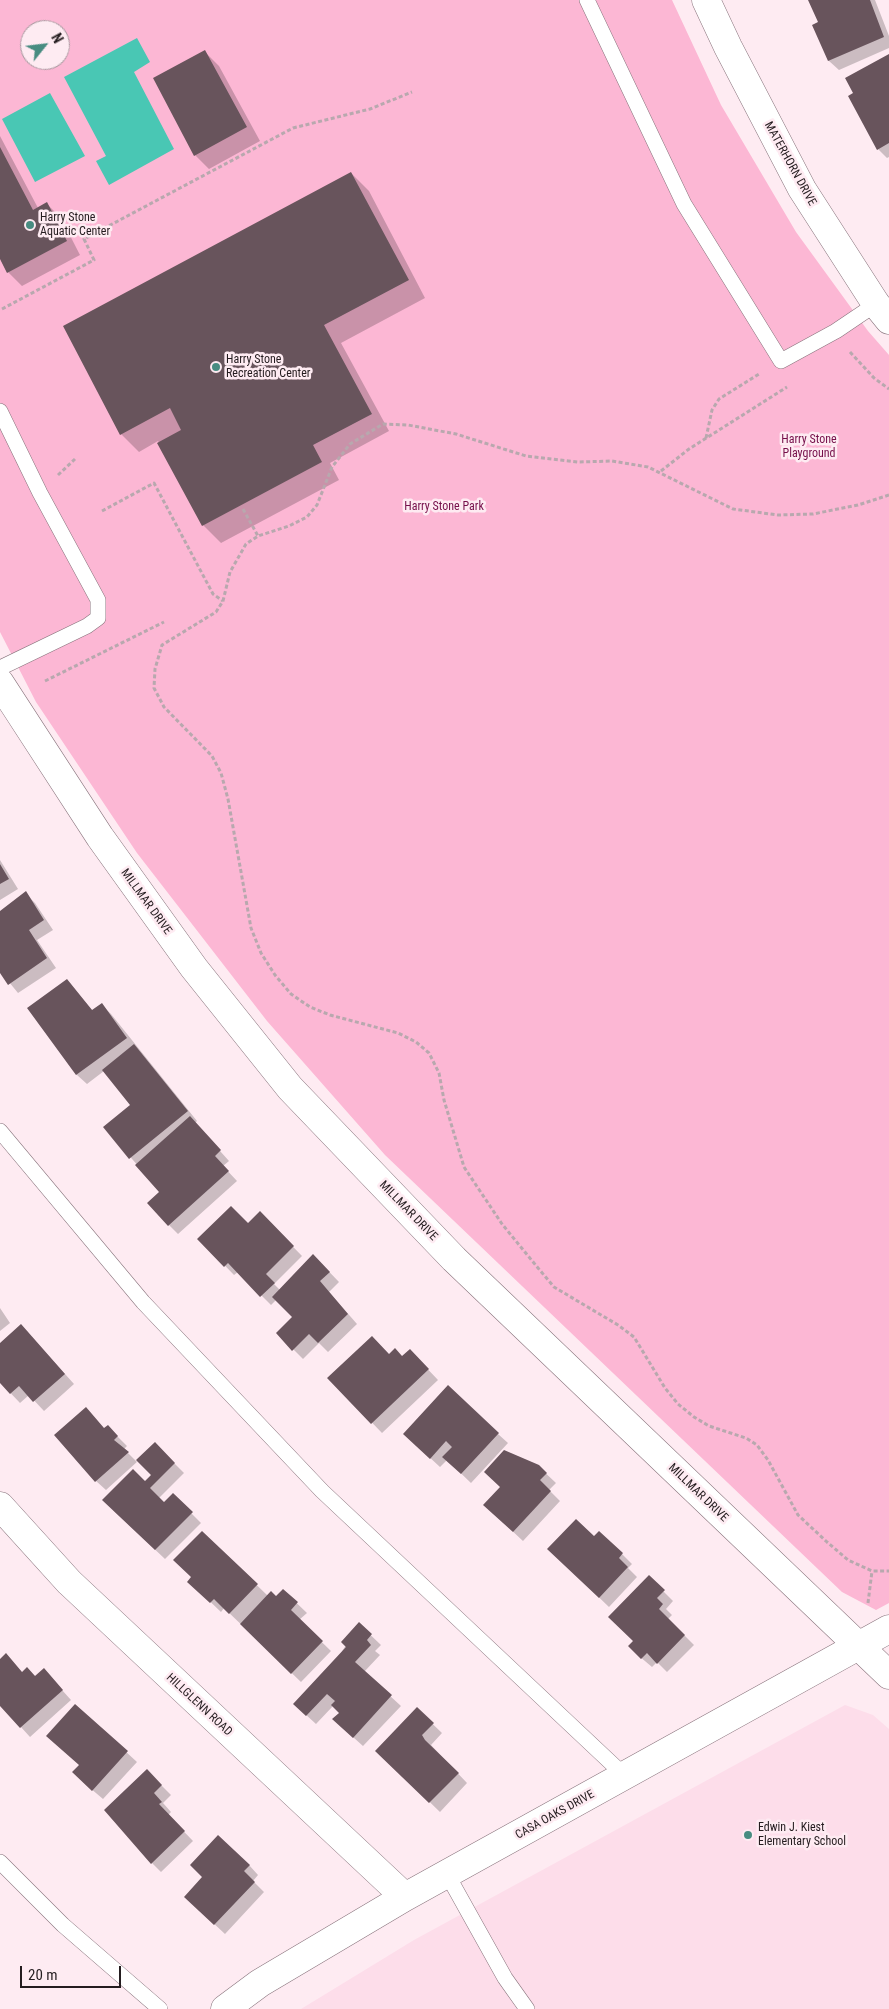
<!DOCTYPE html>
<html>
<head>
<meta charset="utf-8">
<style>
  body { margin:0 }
  #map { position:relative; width:889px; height:2009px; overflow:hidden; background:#feebf2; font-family:"Roboto Condensed",sans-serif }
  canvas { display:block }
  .north { position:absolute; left:20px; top:20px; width:50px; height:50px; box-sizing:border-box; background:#feebf2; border:1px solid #a7989e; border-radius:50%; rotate:61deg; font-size:14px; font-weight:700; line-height:20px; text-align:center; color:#241c1f }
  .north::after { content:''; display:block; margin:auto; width:18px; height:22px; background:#488c81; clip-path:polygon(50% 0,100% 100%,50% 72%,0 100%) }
  .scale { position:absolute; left:20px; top:1966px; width:101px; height:22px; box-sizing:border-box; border:2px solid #241c1f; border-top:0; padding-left:6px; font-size:15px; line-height:18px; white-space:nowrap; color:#241c1f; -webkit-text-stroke:4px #feebf2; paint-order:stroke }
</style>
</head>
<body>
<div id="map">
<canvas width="889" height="2009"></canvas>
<div class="north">N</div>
<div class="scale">20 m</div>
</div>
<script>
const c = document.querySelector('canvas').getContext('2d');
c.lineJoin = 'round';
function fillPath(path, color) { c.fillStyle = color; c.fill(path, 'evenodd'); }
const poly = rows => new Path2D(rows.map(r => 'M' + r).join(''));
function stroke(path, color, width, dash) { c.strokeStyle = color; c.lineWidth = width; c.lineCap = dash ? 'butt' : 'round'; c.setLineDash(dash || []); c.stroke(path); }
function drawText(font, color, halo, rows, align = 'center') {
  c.font = font + ' "Roboto Condensed",sans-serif'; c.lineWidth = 5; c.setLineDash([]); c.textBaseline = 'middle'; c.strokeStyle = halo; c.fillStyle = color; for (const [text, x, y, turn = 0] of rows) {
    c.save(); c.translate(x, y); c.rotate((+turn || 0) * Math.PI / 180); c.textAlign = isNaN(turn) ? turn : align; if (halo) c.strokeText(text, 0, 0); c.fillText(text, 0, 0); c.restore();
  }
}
const built = poly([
  [845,1705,873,1715,889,1729,889,2009,301,2009,414,1940]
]);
const green = poly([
  [0,0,672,0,721,105,796,232,868,331,889,355,889,1603,876,1610,842,1592,385,1155,267,1021,137,853,36,702,0,632],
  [30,30,60,30,60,60,30,60]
]);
const water = poly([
  [137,38,150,62,134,72,174,149,109,185,96,161,106,156,64,77],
  [50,93,85,156,35,182,2,119]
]);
const shadow = poly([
  [810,0,875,0,889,36,889,48,839,70,829,61,814,26,820,23],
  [205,52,219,66,260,141,209,169,195,155],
  [889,55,889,157,887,158,878,149,855,94],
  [0,136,38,208,47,204,61,218,80,255,22,286,8,272,0,257],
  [351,173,369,191,425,298,341,343,389,431,330,463,339,480,221,543,203,525,158,441,139,452,121,434],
  [0,860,18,889,0,900],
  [25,893,35,903,53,930,37,940,56,968,18,993,0,971,0,912],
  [67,981,93,1011,102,1005,111,1014,197,1121,195,1123,229,1161,223,1166,237,1181,178,1234,169,1225,161,1192,104,1127,132,1105,104,1071,87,1084,77,1075,29,1008],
  [260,1213,302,1256,274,1284,280,1290,313,1255,339,1282,329,1292,357,1324,328,1352,319,1343,303,1359,277,1333,294,1317,276,1300,271,1305,238,1272,234,1275,199,1239,248,1225],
  [0,1308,10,1323,0,1331],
  [21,1325,74,1384,44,1411,29,1395,20,1403,0,1382,0,1344],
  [389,1356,420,1361,438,1380,382,1433,329,1378],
  [105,1429,117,1436,127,1446,124,1449,137,1462,155,1444,184,1473,159,1498,164,1504,173,1495,201,1523,165,1559,113,1510,153,1475,138,1461,106,1490,96,1481],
  [498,1434,508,1443,471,1483,447,1460,440,1467,414,1443],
  [538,1466,556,1483,549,1490,560,1501,523,1541,494,1514],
  [202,1532,268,1596,276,1598,283,1590,307,1613,299,1620,331,1651,301,1682,224,1608,221,1612,199,1591,193,1577],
  [594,1537,622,1554,632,1564,628,1568,637,1577,609,1607,559,1559],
  [649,1577,673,1601,666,1609,672,1615,668,1619,694,1645,667,1672,657,1662,652,1667,639,1656,635,1641],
  [359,1624,381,1645,375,1651,380,1655,364,1672,401,1706,363,1746,344,1729,340,1713,333,1706,316,1724,304,1713],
  [0,1660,23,1673,53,1680,71,1700,30,1737,0,1704],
  [75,1705,137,1762,103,1799,83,1782],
  [417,1709,442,1733,431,1745,467,1783,440,1812,377,1751],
  [147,1771,171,1795,163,1803,171,1812,168,1815,193,1841,161,1872,152,1863],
  [249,1865,258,1875,253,1881,264,1892,225,1934,195,1906,204,1877]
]);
const building = poly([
  [808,0,870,0,884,37,828,61,812,25,818,22],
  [205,50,247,127,194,156,153,78],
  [889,54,889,143,877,150,848,96,853,93,845,78],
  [0,147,33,210,47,202,67,241,7,273,0,259],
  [351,172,409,280,324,325,372,414,313,445,322,462,202,526,157,443,181,430,170,408,120,435,63,326],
  [0,864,9,879,0,884],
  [26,891,44,920,29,930,47,958,8,985,0,973,0,911],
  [67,979,92,1010,102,1003,127,1038,76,1075,27,1008],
  [134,1044,188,1111,129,1159,103,1127,130,1105,102,1070],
  [190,1116,221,1150,215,1156,229,1171,168,1226,147,1203,159,1192,135,1165],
  [231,1206,248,1223,260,1211,294,1246,266,1274,275,1283,260,1297,228,1263,224,1267,197,1239],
  [313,1254,330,1272,320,1281,348,1314,318,1343,309,1334,292,1351,276,1333,292,1317,272,1297],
  [21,1324,65,1374,33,1402,19,1386,10,1394,0,1383,0,1343],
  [372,1336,389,1354,395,1348,402,1356,410,1349,429,1369,371,1424,327,1378],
  [448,1385,499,1433,461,1474,442,1457,452,1447,446,1441,430,1459,403,1434],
  [86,1407,104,1428,108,1425,118,1436,114,1440,129,1452,95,1482,54,1435],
  [155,1442,175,1463,150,1488,164,1502,173,1493,193,1512,155,1550,102,1500,133,1469,145,1481,151,1475,136,1460],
  [504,1450,539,1465,547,1473,540,1480,551,1491,513,1532,483,1505,500,1487,484,1472],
  [576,1519,594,1536,599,1531,623,1553,619,1558,628,1567,599,1598,547,1549],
  [202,1531,258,1584,229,1614,214,1599,210,1603,187,1582,191,1577,173,1560],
  [649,1575,665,1590,657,1598,663,1604,659,1609,685,1635,657,1664,647,1653,641,1659,628,1646,633,1641,608,1617],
  [283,1589,298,1602,291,1610,323,1641,291,1674,240,1624,271,1591,276,1596],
  [359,1622,372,1634,367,1640,371,1645,355,1662,392,1695,353,1738,332,1719,339,1713,331,1705,335,1701,327,1694,306,1716,293,1704,346,1647,341,1642],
  [6,1653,22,1672,27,1667,35,1676,44,1668,63,1690,20,1728,0,1706,0,1659],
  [75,1704,128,1751,92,1791,72,1772,79,1765,46,1736],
  [417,1707,434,1723,422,1735,425,1740,459,1773,429,1803,375,1751],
  [147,1769,162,1785,154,1793,162,1802,159,1804,185,1831,151,1864,104,1810],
  [218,1835,250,1865,244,1871,255,1882,214,1925,184,1897,202,1877,190,1865]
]);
const path = poly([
  [2,309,94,260,84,239,293,128,370,109,412,92],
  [850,352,874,378,889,389],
  [706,438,712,410,719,399,759,374],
  [661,471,689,449,787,387],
  [58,475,75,459],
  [889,495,858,505,813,514,778,515,733,509,648,467,612,461,578,462,526,456,456,434,408,425,383,424,350,444,332,467,317,505,307,517,289,526,258,536,246,544,230,572,223,601,216,612,162,645,155,669,154,688,164,707,212,756,221,773,228,799,251,928,261,953,275,975,291,994,310,1007,330,1015,398,1033,416,1042,429,1053,439,1073,444,1100,464,1167,502,1224,538,1268,554,1287,618,1325,634,1337,665,1388,678,1404,694,1417,709,1426,746,1438,757,1445,768,1460,798,1515,827,1542,848,1560,872,1571,889,1571],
  [243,509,258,536],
  [102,511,154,483,213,594,223,601],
  [45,681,164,622],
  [868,1603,872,1571]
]);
const lane = poly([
  [587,0,684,204,781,361,836,331,876,304],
  [0,411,40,493,98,600,98,618,87,626,0,668],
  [0,1131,143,1302,322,1491,625,1776],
  [0,1862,63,1925,160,2009],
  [447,1874,505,1978,527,2009]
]);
const street = poly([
  [706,0,728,47,802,189,876,304,889,320],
  [0,1506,69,1582,405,1897],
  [225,2009,260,1983,405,1897,889,1629]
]);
const secondary = poly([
  [0,683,100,837,194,968,290,1088,454,1259,889,1675]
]);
const markers = [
  [30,225,5,"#488c81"],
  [216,367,5,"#488c81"],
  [748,1835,5,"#488c81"]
];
const streetNames = [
  ["MATERHORN DRIVE",790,164,61],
  ["MILLMAR DRIVE",146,902,54],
  ["MILLMAR DRIVE",408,1211,46],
  ["MILLMAR DRIVE",698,1493,44],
  ["HILLGLENN ROAD",199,1705,43],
  ["CASA OAKS DRIVE",555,1815,-29]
];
const poiNames = [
  ["Harry Stone",40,218],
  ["Aquatic Center",40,232],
  ["Harry Stone",226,360],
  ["Recreation Center",226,374],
  ["Edwin J. Kiest",758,1828],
  ["Elementary School",758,1842]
];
const parkNames = [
  ["Harry Stone",809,440],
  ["Playground",809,454],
  ["Harry Stone Park",444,507]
];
fillPath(built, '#fdddea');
fillPath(green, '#fcb7d4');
fillPath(water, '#49c7b4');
fillPath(shadow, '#0003');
fillPath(building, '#68545c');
stroke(lane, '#88737c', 16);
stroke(street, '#88737c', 29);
stroke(secondary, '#88737c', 29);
stroke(path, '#b8a8ae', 3, [4, 2.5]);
stroke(lane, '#fff', 15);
stroke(street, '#fff', 28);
stroke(secondary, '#fff', 28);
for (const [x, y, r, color] of markers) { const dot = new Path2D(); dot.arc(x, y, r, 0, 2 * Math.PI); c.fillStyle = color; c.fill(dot); stroke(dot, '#feebf2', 2); }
drawText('12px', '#241c1f', '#feebf2', streetNames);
drawText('12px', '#241c1f', '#feebf2', poiNames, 'left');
drawText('12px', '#750f4a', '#feebf2', parkNames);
</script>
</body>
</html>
